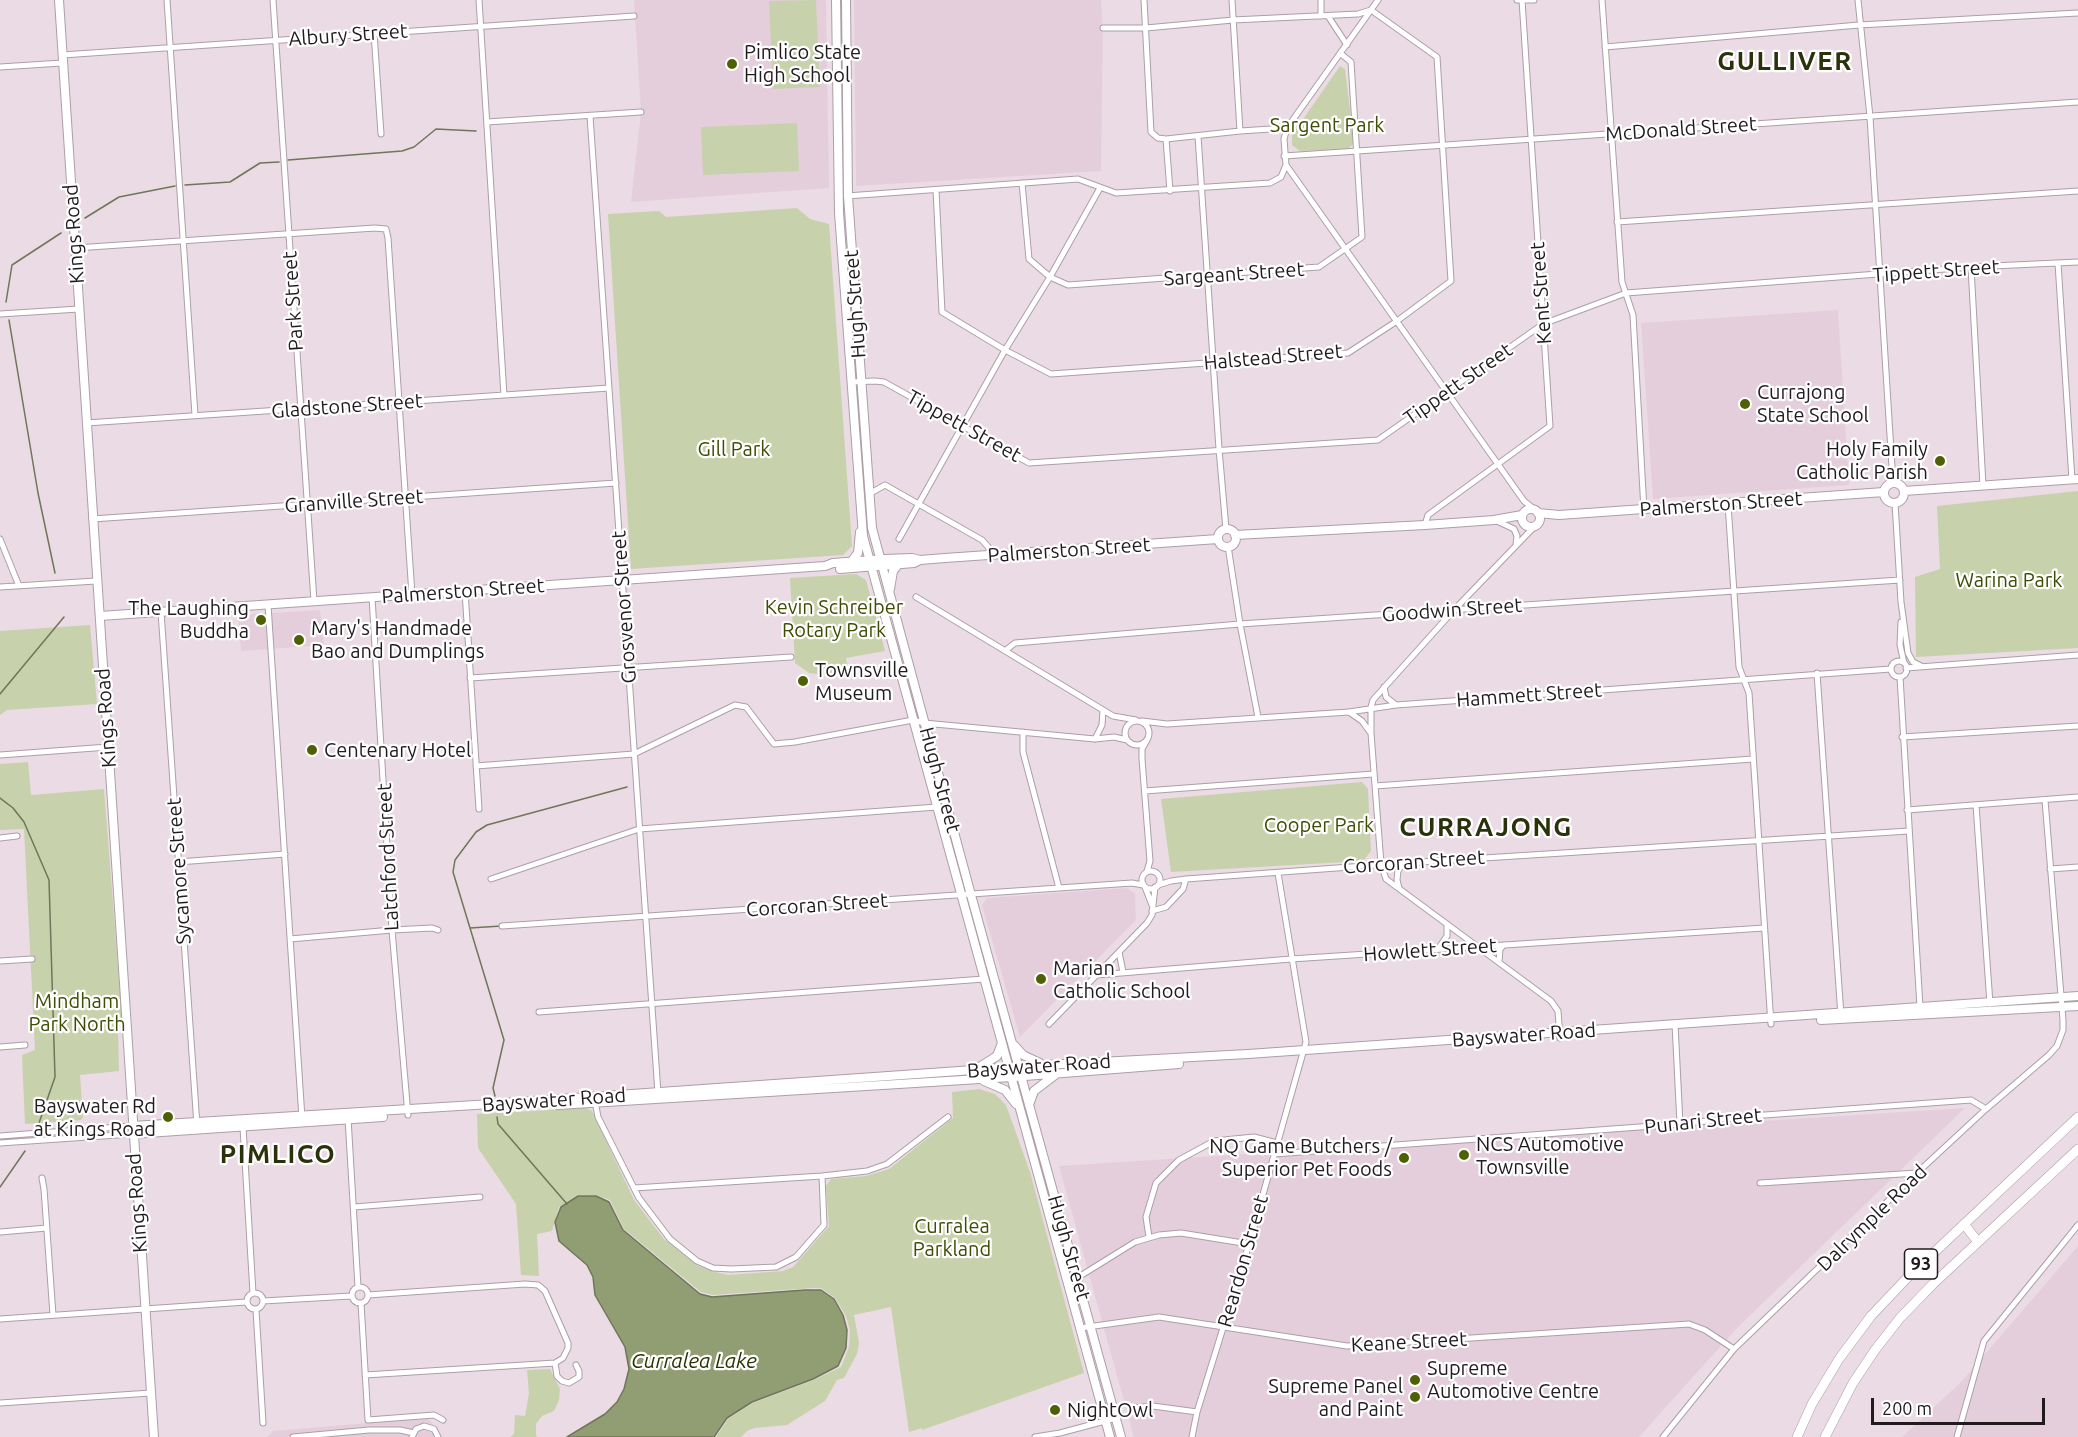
<!DOCTYPE html>
<html>
<head>
<meta charset="utf-8">
<style>
  body { margin:0 }
  #map { position:relative; width:2078px; height:1437px; overflow:hidden; background:#ebdbe4; font-family:Ubuntu,sans-serif }
  canvas { display:block }
  .scale { position:absolute; left:1871px; top:1398px; width:174px; height:27px; box-sizing:border-box; border:3px solid #211b1e; border-top:0; padding-left:8px; font-size:18px; line-height:21px; white-space:nowrap; color:#211b1e; -webkit-text-stroke:4px #fff; paint-order:stroke }
</style>
</head>
<body>
<div id="map">
<canvas width="2078" height="1437"></canvas>
<div class="scale">200 m</div>
</div>
<script>
const c = document.querySelector('canvas').getContext('2d');
c.lineJoin = 'round';
function fillPath(path, color) { c.fillStyle = color; c.fill(path, 'evenodd'); }
const poly = rows => new Path2D(rows.map(r => 'M' + r).join(''));
function stroke(path, color, width, dash) { c.strokeStyle = color; c.lineWidth = width; c.lineCap = dash ? 'butt' : 'round'; c.setLineDash(dash || []); c.stroke(path); }
function drawText(font, color, halo, rows, align = 'center') {
  c.font = font + ' Ubuntu,sans-serif'; c.lineWidth = 4.5; c.setLineDash([]); c.textBaseline = 'middle'; c.strokeStyle = halo; c.fillStyle = color; for (const [text, x, y, turn = 0] of rows) {
    c.save(); c.translate(x, y); c.rotate((+turn || 0) * Math.PI / 180); c.textAlign = isNaN(turn) ? turn : align; if (halo) c.strokeText(text, 0, 0); c.fillText(text, 0, 0); c.restore();
  }
}
const built = poly([
  [634,0,826,0,829,188,631,202,641,112],
  [854,0,1101,0,1103,28,1101,171,856,186],
  [1838,310,1849,485,1653,499,1641,323],
  [320,610,324,645,241,651,238,615],
  [1127,888,1135,894,1136,920,1020,1037,982,905,987,898],
  [1965,1108,1736,1329,1639,1437,1134,1437,1059,1166],
  [2078,1246,2078,1437,1902,1437,1962,1381],
  [428,1418,442,1437,267,1437,273,1431]
]);
const green = poly([
  [816,0,820,87,773,89,769,1],
  [1340,66,1345,69,1354,143,1348,149,1300,151,1292,145,1292,135],
  [797,123,799,171,703,175,701,127],
  [797,208,810,219,829,224,852,546,843,555,631,569,608,214,659,211,666,217],
  [2078,491,2078,648,1916,657,1915,577,1940,569,1937,506],
  [856,574,866,580,885,651,846,658,848,670,827,675,809,673,795,663,790,578],
  [90,625,97,704,7,710,0,715,0,631],
  [28,762,31,795,104,789,122,1017,118,1031,119,1071,80,1075,83,1117,81,1120,25,1124,22,1055,35,1050,24,829,0,830,0,764],
  [1362,782,1368,789,1371,851,1363,861,1171,872,1161,799],
  [979,1089,995,1094,1006,1105,1030,1172,1084,1373,922,1430,922,1428,909,1432,891,1307,854,1315,859,1343,857,1354,844,1378,837,1380,825,1401,787,1425,754,1428,747,1431,741,1437,716,1437,728,1419,753,1403,814,1380,841,1367,849,1347,850,1330,846,1316,835,1298,821,1288,813,1288,713,1295,701,1292,624,1229,610,1200,595,1195,577,1195,559,1207,552,1231,537,1234,539,1276,521,1275,516,1204,478,1148,477,1114,586,1108,592,1111,634,1200,664,1239,698,1266,715,1272,728,1275,783,1271,793,1267,829,1226,826,1186,831,1179,866,1176,889,1169,953,1118,952,1092],
  [550,1369,560,1389,559,1400,554,1411,542,1416,536,1424,536,1435,537,1437,510,1437,514,1434,515,1415,525,1416,529,1393,527,1370]
]);
const water = poly([
  [578,1196,596,1196,609,1202,623,1230,700,1294,712,1297,805,1290,821,1290,834,1299,843,1315,847,1330,846,1348,838,1366,813,1379,752,1402,727,1418,714,1437,567,1437,605,1414,617,1402,624,1389,629,1369,625,1347,595,1295,593,1277,587,1265,559,1241,555,1222,561,1207,578,1196]
]);
const stream = poly([
  [288,160,402,151,414,147,436,129,476,131],
  [185,185,230,182,260,163,279,162],
  [85,218,119,197,175,186],
  [6,302,12,265,61,233],
  [9,320,38,493,55,573],
  [0,694,64,617],
  [0,798,13,808,24,822,49,880,55,1077,39,1123],
  [470,928,501,926],
  [495,1096,493,1088,504,1040,453,872,455,860,476,832,487,825,627,787],
  [497,1117,498,1124,567,1204],
  [0,1187,25,1151]
]);
const street = poly([
  [167,0,195,415],
  [273,0,314,601],
  [479,0,504,395],
  [1144,0,1151,132,1158,138,1166,139,1170,191],
  [1232,0,1240,131],
  [1321,0,1321,16],
  [1517,0,1534,0],
  [1602,0,1622,282,1633,315,1644,510],
  [1858,0,1870,117,1893,483],
  [1328,16,1347,45],
  [374,33,381,134],
  [1605,47,1859,25,2078,13],
  [62,55,634,16],
  [0,67,62,63],
  [590,116,658,1093],
  [487,122,641,112],
  [1198,136,1219,449,1226,529],
  [1166,139,1240,131,1287,128],
  [1284,156,2078,102],
  [1286,165,1524,501,1534,509],
  [1022,183,1029,259,1050,277,1068,285,1319,267,1362,237,1351,62,1341,54],
  [936,190,942,312,1005,350,1051,374,1348,353,1397,321,1451,281,1437,57,1371,10,1358,14,1233,20,1146,28,1103,28],
  [847,196,1078,179,1116,193,1270,183,1281,177,1286,165,1284,139,1287,128,1378,0],
  [1617,222,2078,191],
  [75,248,375,228,386,229,388,238,412,595],
  [2058,263,2072,480],
  [1971,267,1983,486],
  [0,314,79,309],
  [851,382,875,381,884,382,1029,463,1378,440,1543,324,1626,293,1971,267,2078,262],
  [86,423,609,388],
  [869,494,885,485,982,540,990,549,991,555],
  [1895,503,1901,602,1908,653,1913,662,1921,666],
  [1728,504,1739,667,1749,693,1771,1024],
  [92,519,616,483],
  [1497,521,1514,529,1517,536,1516,544],
  [1425,525,1428,515,1550,426,1522,0],
  [1535,526,1454,610,1373,700,1371,707,1371,733,1381,864,1386,879,1551,1001,1558,1011,1560,1038],
  [0,539,19,586],
  [899,539,1005,350,1050,277,1100,188],
  [1228,546,1240,624,1258,717],
  [0,587,96,581],
  [465,591,479,809],
  [372,597,392,930,408,1115],
  [916,597,1103,710,1113,716,1136,720],
  [268,605,302,1118],
  [161,612,197,1125],
  [1901,622,1900,645,1904,663],
  [1006,650,1015,643,1240,624,1900,580],
  '1891 669a8 8 0 1 1 16 0a8 8 0 1 1-16 0Z',
  [1906,668,2078,655],
  [1817,673,1841,1016],
  [1900,677,1920,1007],
  [470,678,791,657],
  [1384,687,1386,697,1396,705],
  [1349,712,1362,721,1370,732],
  '1125 733a12 12 0 1 1 24 0a12 12 0 1 1-24 0Z',
  [1142,721,1167,724,1349,712,1396,705,1891,669],
  [1023,732,1023,752,1059,888],
  [1902,737,2078,726],
  [1095,739,1102,725,1103,710],
  [1147,740,1142,749,1142,759,1150,861,1147,871],
  [0,755,108,747],
  [476,766,634,754,735,705,746,707,774,744,795,742,913,720,924,723,1095,739,1114,737,1127,740],
  [1375,786,1753,759],
  [1145,791,1373,774],
  [1976,805,1990,1004],
  [1907,810,2078,797],
  [0,838,17,836],
  [178,862,285,854],
  [2050,869,2078,867],
  '1142 880a9 9 0 1 1 18 0a9 9 0 1 1-18 0Z',
  [491,879,639,829,937,807],
  [1158,885,1171,881,1186,879,1405,863,1909,831],
  [1145,887,1152,905],
  [1399,888,1397,880,1398,870,1405,863],
  [1152,911,1166,907,1183,889,1186,879],
  [502,926,1059,888,1132,883,1143,885],
  [290,939,392,930,432,928,438,930],
  [1438,949,1447,936,1447,924],
  [1119,952,1123,972],
  [0,961,32,959],
  [1499,962,1500,949,1504,945],
  [1097,975,1291,959,1764,928],
  [539,1012,984,979],
  [1049,1024,1147,923,1152,915,1155,887],
  [1675,1024,1680,1124],
  [0,1047,25,1045],
  [595,1101,598,1117,639,1198,670,1239,697,1261,713,1268,731,1269,776,1267,796,1257,824,1225,822,1176],
  [348,1118,358,1287],
  [243,1127,253,1293],
  [0,1136,132,1126],
  [0,1143,132,1134],
  [1274,1154,1680,1124,1751,1116,1971,1100,1986,1109],
  [42,1178,44,1189,53,1315],
  [1760,1183,1917,1173],
  [634,1188,822,1176,867,1171,887,1164,948,1117],
  [354,1207,480,1197],
  [0,1232,47,1228],
  [1149,1237,1146,1217,1156,1183,1179,1160,1214,1141,1254,1137,1277,1143],
  [1067,1282,1077,1278,1135,1242,1159,1235,1181,1233,1249,1244],
  '352 1295a8 8 0 1 1 16 0a8 8 0 1 1-16 0Z',
  '247 1301a8 8 0 1 1 16 0a8 8 0 1 1-16 0Z',
  [263,1301,351,1296],
  [361,1303,368,1420,434,1415,443,1420],
  [256,1310,263,1423],
  [0,1319,246,1302],
  [1080,1328,1159,1317,1347,1346,1689,1324,1705,1330,1734,1349],
  [555,1363,557,1376,562,1381,569,1383,579,1377,579,1371,576,1365],
  [365,1375,555,1363,563,1358,568,1348,568,1343,545,1291,538,1285,525,1284,368,1295],
  [0,1403,151,1393],
  [1133,1408,1153,1406,1197,1412],
  [293,1437,369,1430,400,1430,414,1433],
  [412,1437,416,1429,424,1426,434,1429,438,1437],
  [1035,1437,1060,1433,1116,1418],
  [1192,1437,1197,1412,1249,1244,1306,1042,1278,873],
  [1663,1437,1734,1349,1917,1173,1986,1109,2049,1055,2057,1046,2063,1030,2063,1020,2045,800],
  [1957,1437,1984,1341,2078,1225]
]);
const secondary = poly([
  [59,0,154,1437],
  [836,0,839,213,863,536,1110,1437],
  [846,0,848,196,872,528,971,895,1121,1437],
  '1884 493a10 10 0 1 1 20 0a10 10 0 1 1-20 0Z',
  [1904,491,2078,479],
  '1522 518a9 9 0 1 1 18 0a9 9 0 1 1-18 0Z',
  [1538,513,1559,515,1884,492],
  '1218 538a9 9 0 1 1 18 0a9 9 0 1 1-18 0Z',
  [1235,535,1425,525,1494,520,1522,515],
  [851,562,858,553,860,532],
  [840,569,914,563,920,560,945,558,1218,539],
  [890,589,893,571,898,565],
  [100,616,825,566,833,563,884,559,912,558,920,560],
  [1821,1020,2078,1006],
  [1014,1045,1023,1055,1040,1063],
  [978,1068,997,1056,1002,1043],
  [984,1081,1005,1090,1016,1104],
  [558,1105,1012,1077,1179,1064],
  [1029,1105,1034,1091,1055,1075],
  [132,1126,475,1105,1045,1065,1248,1054,2078,996],
  [132,1134,383,1117]
]);
const primary = poly([
  [1964,1224,1978,1242],
  [1797,1437,1812,1404,1839,1359,1871,1316,1908,1277,2078,1117],
  [1825,1437,1853,1383,1875,1350,1900,1318,1933,1284,2078,1149]
]);
const markers = [
  [732,64,6,"#4f6004"],
  [1745,404,6,"#4f6004"],
  [1940,461,6,"#4f6004"],
  [261,620,6,"#4f6004"],
  [299,640,6,"#4f6004"],
  [803,681,6,"#4f6004"],
  [312,750,6,"#4f6004"],
  [1041,979,6,"#4f6004"],
  [168,1117,6,"#4f6004"],
  [1464,1155,6,"#4f6004"],
  [1404,1158,6,"#4f6004"],
  [1415,1380,6,"#4f6004"],
  [1415,1397,6,"#4f6004"],
  [1055,1410,6,"#4f6004"]
];
const shields = [
  [1921,1264,33]
];
const shieldNames = [
  ["93",1921,1264]
];
const streetNames = [
  ["Albury Street",348,35,-4],
  ["McDonald Street",1681,129,-4],
  ["Kings Road",74,234,-94],
  ["Tippett Street",1936,271,-4],
  ["Sargeant Street",1234,274,-4],
  ["Kent Street",1541,293,-94],
  ["Park Street",293,301,-94],
  ["Hugh Street",855,304,-94],
  ["Halstead Street",1273,357,-5],
  ["Tippett Street",1458,384,-35],
  ["Gladstone Street",347,406,-4],
  ["Tippett Street",964,426,29],
  ["Granville Street",354,501,-4],
  ["Palmerston Street",1721,504,-4],
  ["Palmerston Street",1069,550,-4],
  ["Palmerston Street",463,591,-4],
  ["Grosvenor Street",624,607,-94],
  ["Goodwin Street",1452,610,-4],
  ["Hammett Street",1529,695,-4],
  ["Kings Road",106,718,-94],
  ["Hugh Street",940,780,75],
  ["Latchford Street",388,857,-93],
  ["Corcoran Street",1414,862,-4],
  ["Sycamore Street",179,871,-94],
  ["Corcoran Street",817,905,-4],
  ["Howlett Street",1430,950,-4],
  ["Bayswater Road",1524,1035,-4],
  ["Bayswater Road",1039,1066,-4],
  ["Bayswater Road",554,1100,-4],
  ["Punari Street",1703,1121,-6],
  ["Kings Road",137,1203,-94],
  ["Dalrymple Road",1872,1218,-44],
  ["Hugh Street",1069,1248,74],
  ["Reardon Street",1243,1261,-74],
  ["Keane Street",1409,1342,-3]
];
const poiNames = [
  ["Pimlico State",744,52],
  ["High School",744,75],
  ["Currajong",1757,392],
  ["State School",1757,415],
  ["Holy Family",1928,449,"right"],
  ["Catholic Parish",1928,472,"right"],
  ["The Laughing",249,608,"right"],
  ["Buddha",249,631,"right"],
  ["Mary's Handmade",311,628],
  ["Bao and Dumplings",311,651],
  ["Townsville",815,670],
  ["Museum",815,693],
  ["Centenary Hotel",324,750],
  ["Marian",1053,968],
  ["Catholic School",1053,991],
  ["Bayswater Rd",156,1106,"right"],
  ["at Kings Road",156,1129,"right"],
  ["NCS Automotive",1476,1144],
  ["Townsville",1476,1167],
  ["NQ Game Butchers /",1392,1146,"right"],
  ["Superior Pet Foods",1392,1169,"right"],
  ["Supreme",1427,1368],
  ["Automotive Centre",1427,1391],
  ["Supreme Panel",1403,1386,"right"],
  ["and Paint",1403,1409,"right"],
  ["NightOwl",1067,1410]
];
const parkNames = [
  ["Sargent Park",1327,125],
  ["Gill Park",734,449],
  ["Warina Park",2009,580],
  ["Kevin Schreiber",834,607],
  ["Rotary Park",834,630],
  ["Cooper Park",1319,825],
  ["Mindham",77,1001],
  ["Park North",77,1024],
  ["Curralea",952,1226],
  ["Parkland",952,1249]
];
const waterNames = [
  ["Curralea Lake",694,1361]
];
const districtNames = [
  ["GULLIVER",1785,61],
  ["CURRAJONG",1486,827],
  ["PIMLICO",278,1154]
];
fillPath(built, '#e5cedc');
fillPath(green, '#c7d2ac');
fillPath(water, '#919d72');
stroke(water, '#6f7659', 1.5);
stroke(stream, '#6f7659', 1.5);
stroke(street, '#ad9ea7', 7);
stroke(secondary, '#ad9ea7', 10);
stroke(primary, '#ad9ea7', 10);
stroke(street, '#fff', 5);
stroke(secondary, '#fff', 8);
stroke(primary, '#fff', 9);
for (const [x, y, r, color] of markers) { const dot = new Path2D(); dot.arc(x, y, r, 0, 2 * Math.PI); c.fillStyle = color; c.fill(dot); stroke(dot, '#fff', 2); }
for (const [x, y, w] of shields) { const box = new Path2D(); box.roundRect(x - w / 2, y - 15, w, 30, 4.5); c.fillStyle = '#fff'; c.fill(box); stroke(box, '#211b1e', 1.5); }
drawText('bold 18px', '#211b1e', null, shieldNames);
drawText('20px', '#211b1e', '#fff', streetNames);
drawText('20px', '#211b1e', '#fff', poiNames, 'left');
drawText('20px', '#3f4c03', '#fff', parkNames);
drawText('italic 21px', '#293300', '#fff', waterNames);
c.letterSpacing = '1.5px';
drawText('bold 26px', '#29320b', '#fff', districtNames);
c.letterSpacing = '0px';
</script>
</body>
</html>
